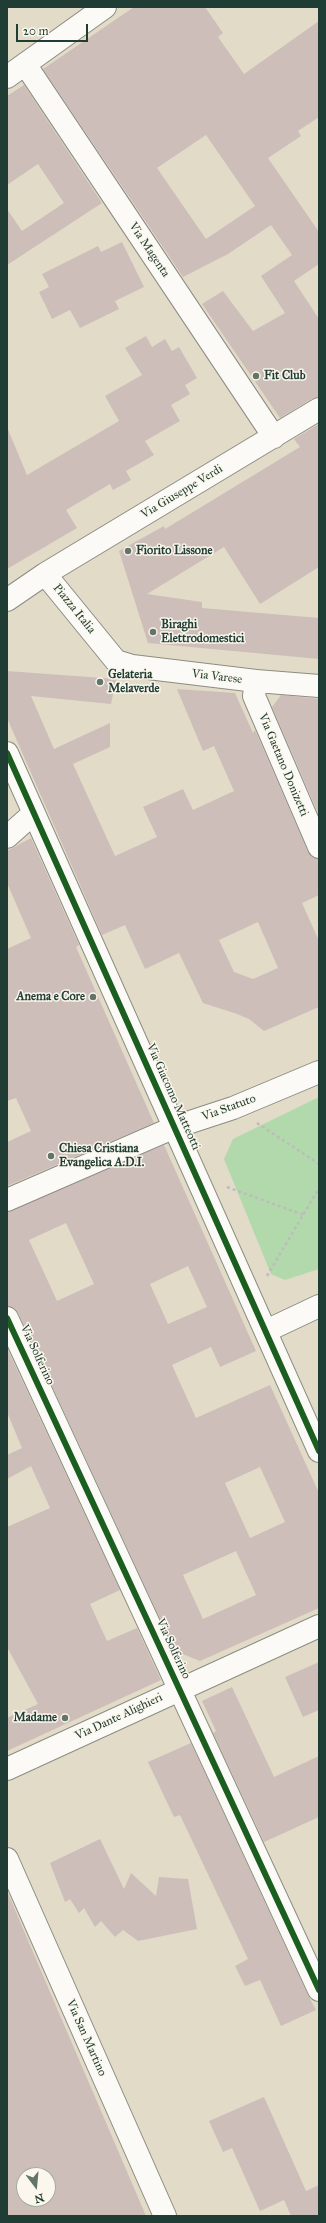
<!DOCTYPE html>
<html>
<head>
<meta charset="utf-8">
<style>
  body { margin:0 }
  #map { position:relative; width:326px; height:2223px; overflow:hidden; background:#e2dbc8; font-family:"IM FELL Great Primer",serif }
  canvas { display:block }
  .frame { position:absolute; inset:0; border:8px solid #1f3d34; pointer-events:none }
  .north { position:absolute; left:16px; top:2167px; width:40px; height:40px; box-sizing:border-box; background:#fbf7ec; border:1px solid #a3ada2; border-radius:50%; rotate:164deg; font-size:11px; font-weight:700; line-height:16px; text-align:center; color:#1f3d34 }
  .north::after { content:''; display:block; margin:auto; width:14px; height:18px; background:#637468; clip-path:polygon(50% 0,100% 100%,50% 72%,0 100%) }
  .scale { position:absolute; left:16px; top:24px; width:72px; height:18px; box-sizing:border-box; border:2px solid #1f3d34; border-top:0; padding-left:5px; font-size:12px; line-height:14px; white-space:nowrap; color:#1f3d34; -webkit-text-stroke:3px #fbf7ec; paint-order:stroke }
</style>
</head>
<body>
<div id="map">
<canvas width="326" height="2223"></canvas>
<div class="frame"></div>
<div class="north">N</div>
<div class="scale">20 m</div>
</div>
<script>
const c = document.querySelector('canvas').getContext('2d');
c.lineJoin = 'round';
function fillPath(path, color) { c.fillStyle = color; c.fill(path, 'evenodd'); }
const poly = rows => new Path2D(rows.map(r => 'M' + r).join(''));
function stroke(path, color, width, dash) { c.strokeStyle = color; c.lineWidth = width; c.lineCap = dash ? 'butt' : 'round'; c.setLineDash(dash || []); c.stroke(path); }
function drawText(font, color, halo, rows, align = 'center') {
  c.font = font + ' "IM FELL Great Primer",serif'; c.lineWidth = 3; c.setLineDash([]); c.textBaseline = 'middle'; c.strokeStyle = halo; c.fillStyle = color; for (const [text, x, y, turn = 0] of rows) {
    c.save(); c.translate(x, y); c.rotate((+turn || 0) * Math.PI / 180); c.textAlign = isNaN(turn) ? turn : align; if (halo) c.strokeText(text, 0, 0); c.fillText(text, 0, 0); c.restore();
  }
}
const green = poly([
  [319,1097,319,1269,285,1280,271,1274,224,1159,233,1139]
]);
const building = poly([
  [134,7,205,7,223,33,218,37,244,74,319,21,319,117,298,131,301,136,268,158,319,232,319,264,294,281,319,319,319,397,313,398,280,418,202,304,223,291,253,331,285,313,261,276,292,255,271,225,228,254,183,277,43,69],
  [206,135,255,206,206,239,157,168],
  [24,85,102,203,7,265,7,209,22,231,64,203,38,164,7,185,7,96],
  [122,242,144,287,115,301,119,309,80,328,70,310,52,319,39,292,49,287,42,274,98,246,101,252],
  [146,336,152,347,165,339,172,351,179,347,197,378,185,385,190,394,171,405,180,421,145,441,154,455,126,471,131,480,113,490,110,484,66,510,77,528,7,569,7,427,27,475,119,421,105,396,142,375,125,348],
  [319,424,319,567,260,604,224,547,147,594,202,602,202,608,319,618,319,659,148,643,119,551,164,526,165,529,300,447,294,439],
  [7,671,116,679,111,704,31,696,54,749,110,723,110,747,73,764,115,856,157,837,143,807,183,789,193,810,234,791,214,746,203,751,177,689,235,693,253,733,255,730,308,852,312,857,319,859,319,895,302,903,319,941,319,1007,264,1031,249,1019,237,1014,203,1003,179,953,145,969,125,925,102,935,7,718],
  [258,922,278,968,253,979,234,972,219,940],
  [281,695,319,699,319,815,272,707],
  [31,838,79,945,76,947,154,1123,7,1186,7,1142,31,1131,16,1098,7,1101,7,949,31,938,7,883,7,851],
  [164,1145,256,1351,220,1367,211,1347,172,1365,196,1418,270,1385,319,1493,319,1608,200,1661,175,1651,18,1313,14,1308,7,1306,7,1212],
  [66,1223,94,1284,57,1301,29,1240],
  [188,1266,207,1307,168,1324,150,1284],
  [260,1467,285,1522,250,1538,225,1483],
  [236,1551,256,1595,203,1619,183,1575],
  [7,1348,120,1590,90,1604,107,1641,137,1628,161,1680,7,1751,7,1718,38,1704,7,1647,7,1527,50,1508,31,1466,7,1479,7,1455,22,1448,7,1412],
  [319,1662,319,1710,303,1717,285,1677],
  [232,1687,274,1777,319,1756,319,1817,264,1842,213,1733,216,1731,202,1701],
  [191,1743,308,1995,316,2010,281,2026,260,1980,245,1986,235,1966,248,1959,180,1815,174,1817,148,1762],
  [100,1839,124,1889,131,1873,156,1896,159,1877,188,1879,197,1929,138,1941,123,1930,115,1937,101,1921,95,1927,84,1908,79,1913,70,1899,65,1902,50,1863],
  [7,1891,53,1999,146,2216,7,2216],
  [24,2175,48,2175,48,2199,24,2199],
  [264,2097,306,2191,319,2185,319,2216,291,2216,284,2200,260,2211,232,2148,223,2152,209,2121]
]);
const path = poly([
  [257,1123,319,1164],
  [227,1187,304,1215],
  [267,1276,319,1188]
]);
const minor = poly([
  [25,64,274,437],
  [7,77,105,7],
  [45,574,116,661,132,666,256,681,319,686],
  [7,600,45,574,319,409],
  [256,681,254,696,319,847],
  [7,753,319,1451],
  [7,837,34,813],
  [7,1200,175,1127,233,1108,319,1072],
  [7,1318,319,1990],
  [266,1331,319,1306],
  [7,1769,319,1626],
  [7,1859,165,2216]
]);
const cycleway = poly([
  [7,753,319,1451],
  [7,1318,319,1990]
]);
const markers = [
  [256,376,4,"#637468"],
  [128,551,4,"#637468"],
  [153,632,4,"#637468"],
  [100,682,4,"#637468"],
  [93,997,4,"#637468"],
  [51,1156,4,"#637468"],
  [65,1718,4,"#637468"]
];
const streetNames = [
  ["Via Magenta",149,250,56],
  ["Via Giuseppe Verdi",182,492,-31],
  ["Piazza Italia",74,609,51],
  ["Via Varese",217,677,7],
  ["Via Gaetano Donizetti",283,765,67],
  ["Via Giacomo Matteotti",173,1097,66],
  ["Via Statuto",229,1108,-20],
  ["Via Solferino",37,1355,65],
  ["Via Solferino",173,1649,65],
  ["Via Dante Alighieri",119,1717,-25],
  ["Via San Martino",86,2038,66]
];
const poiNames = [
  ["Fit Club",264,376],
  ["Fiorito Lissone",136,551],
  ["Biraghi",161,625],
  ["Elettrodomestici",161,639],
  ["Gelateria",108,675],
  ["Melaverde",108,689],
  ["Anema e Core",85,997,"right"],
  ["Chiesa Cristiana",59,1149],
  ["Evangelica A.D.I.",59,1163],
  ["Madame",57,1718,"right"]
];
fillPath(green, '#b1d9ac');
fillPath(building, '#cebeba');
stroke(minor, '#8c8d82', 24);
stroke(path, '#bcbdb9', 2.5, [3, 3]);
stroke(minor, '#fbfaf7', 22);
stroke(cycleway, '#1b5e20', 6);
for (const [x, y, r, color] of markers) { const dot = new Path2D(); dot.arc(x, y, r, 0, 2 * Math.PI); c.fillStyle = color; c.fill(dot); stroke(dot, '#fbf7ec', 1.5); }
drawText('12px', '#1f3d34', '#fbf7ec', streetNames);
drawText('bold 12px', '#1f3d34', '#fbf7ec', poiNames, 'left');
</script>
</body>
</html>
